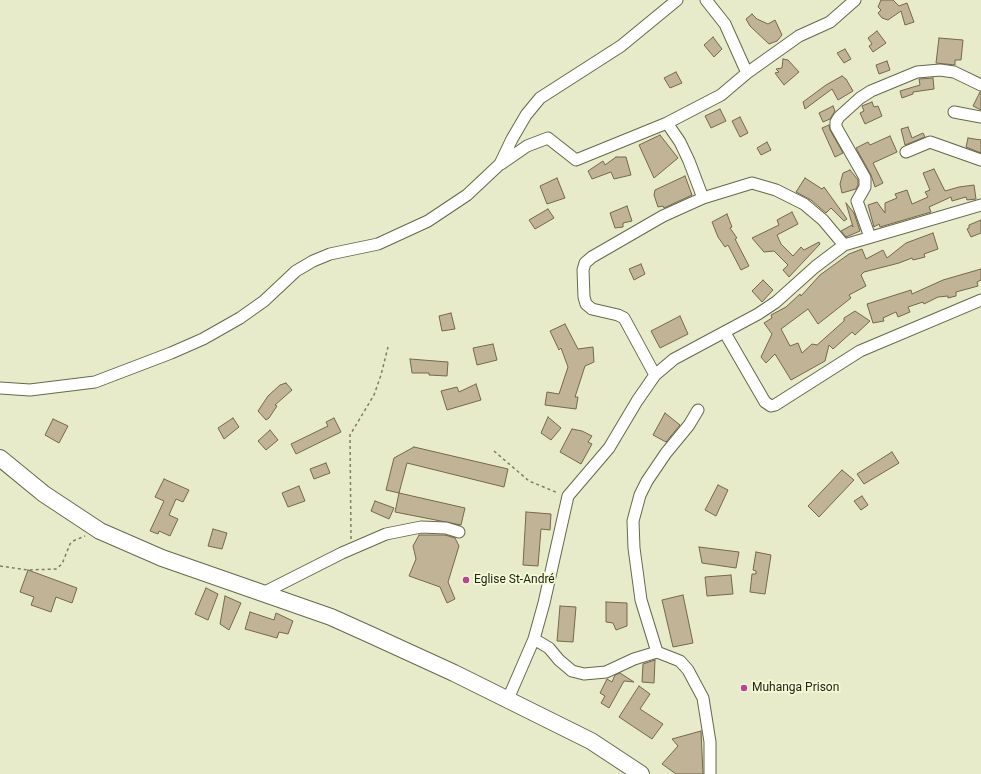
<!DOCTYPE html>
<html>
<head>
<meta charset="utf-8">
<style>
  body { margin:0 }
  canvas { display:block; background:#e7ebc9 }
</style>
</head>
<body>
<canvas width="981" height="774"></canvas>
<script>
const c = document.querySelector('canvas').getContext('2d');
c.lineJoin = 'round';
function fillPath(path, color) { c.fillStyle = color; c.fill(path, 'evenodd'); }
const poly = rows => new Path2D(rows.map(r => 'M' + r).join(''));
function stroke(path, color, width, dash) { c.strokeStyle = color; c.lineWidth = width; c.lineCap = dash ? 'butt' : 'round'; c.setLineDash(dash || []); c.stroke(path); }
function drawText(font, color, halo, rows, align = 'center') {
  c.font = font + ' Roboto,sans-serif'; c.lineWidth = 3.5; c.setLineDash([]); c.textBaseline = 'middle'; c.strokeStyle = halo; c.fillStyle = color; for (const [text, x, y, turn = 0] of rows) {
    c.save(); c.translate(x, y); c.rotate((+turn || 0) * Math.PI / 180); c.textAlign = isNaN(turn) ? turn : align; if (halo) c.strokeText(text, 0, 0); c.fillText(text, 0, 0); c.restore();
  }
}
const building = poly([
  [881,0,893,0,899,6,907,3,914,22,905,25,901,11,888,20,882,18,878,13,881,10,878,7,881,0],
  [752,14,757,19,768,24,775,20,782,35,777,41,769,44,750,26,746,19,752,14],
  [877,31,886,43,873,52,869,46,872,44,868,38,877,31],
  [713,37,722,49,714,57,704,45,713,37],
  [939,38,963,40,961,60,955,60,955,65,936,63,939,38],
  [845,49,851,59,844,63,837,53,845,49],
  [783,59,788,60,799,72,784,85,775,73,779,72,776,69,782,68,783,59],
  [887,61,890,70,879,74,876,65,887,61],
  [676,72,682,83,670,88,664,78,676,72],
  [842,76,846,79,853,91,838,100,832,89,805,109,803,102,826,85,842,76],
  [933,78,934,89,913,92,913,94,902,98,900,91,920,85,919,79,933,78],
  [980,92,981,92,981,110,973,106,980,92],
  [872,102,874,107,878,106,882,116,865,124,860,113,864,111,862,106,872,102],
  [833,106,835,111,830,119,823,122,819,113,833,106],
  [720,109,726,121,711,128,705,116,720,109],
  [740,117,748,133,740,137,732,121,740,117],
  [829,125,830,130,843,153,835,157,822,128,829,125],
  [908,127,912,138,923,133,925,137,905,145,901,129,908,127],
  [660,135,678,158,654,178,639,145,660,135],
  [890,136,897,152,873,163,883,183,875,187,871,175,856,148,868,142,870,145,890,136],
  [968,138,981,140,981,153,966,147,968,138],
  [767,142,771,150,761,155,757,148,767,142],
  [616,157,626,157,631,175,614,179,611,172,592,179,588,171,603,161,605,165,616,157],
  [934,169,945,191,959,187,974,185,976,199,967,200,966,197,952,201,951,197,929,207,931,212,880,227,879,224,874,227,868,205,877,202,885,213,885,203,897,198,895,194,907,190,912,204,928,197,925,192,930,190,923,173,934,169],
  [850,170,858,180,858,185,856,189,842,193,840,184,843,173,850,170],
  [685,176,692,195,664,208,663,206,658,207,654,195,655,190,685,176],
  [557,178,565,198,547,204,540,186,557,178],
  [805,178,822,189,824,187,847,219,844,221,831,208,826,213,811,200,796,192,805,178],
  [846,203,854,213,860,231,846,237,841,231,852,225,853,227,846,203],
  [627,206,632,221,623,223,623,227,615,228,610,213,627,206],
  [548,209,554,218,535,229,529,220,548,209],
  [792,212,798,224,777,235,781,244,793,256,801,247,804,250,819,242,820,244,789,277,783,270,788,265,774,251,764,252,752,238,779,225,777,220,792,212],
  [727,214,732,227,730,228,737,238,735,239,749,266,741,270,728,245,725,247,718,237,712,222,727,214],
  [981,220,981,233,971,237,967,229,969,228,969,225,981,220],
  [933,233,938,249,924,254,925,257,913,260,912,258,899,263,864,272,861,275,866,286,849,295,851,298,818,324,808,309,781,329,790,346,798,343,802,353,812,344,817,345,844,321,844,318,855,311,870,321,855,335,852,332,833,349,829,345,825,361,791,380,775,354,766,363,761,357,772,334,764,323,772,318,771,315,786,307,800,294,801,296,820,275,849,254,862,249,866,259,883,250,887,258,906,243,933,233],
  [641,264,645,274,634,280,629,269,641,264],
  [981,269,981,280,977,282,978,286,956,292,956,296,948,298,948,296,938,297,924,304,923,302,908,307,910,312,898,317,896,312,883,318,884,321,873,323,867,304,911,290,912,294,943,280,981,269],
  [763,280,773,290,762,302,752,291,763,280],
  [451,313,455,329,442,331,439,316,451,313],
  [680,316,688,334,660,348,651,331,680,316],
  [565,324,578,349,593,347,594,362,585,366,575,397,578,397,576,409,545,405,547,392,559,394,568,367,561,348,559,350,550,331,565,324],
  [493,344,497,360,477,365,473,348,493,344],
  [410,359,448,362,447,376,429,375,429,373,412,373,410,359],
  [286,383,292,390,275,405,277,406,269,418,266,420,258,411,268,396,280,385,286,383],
  [476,384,481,400,447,410,441,391,457,387,459,392,476,384],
  [665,413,680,425,666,442,653,435,665,413],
  [548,417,561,428,551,440,541,433,548,417],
  [233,418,239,427,224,439,218,428,233,418],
  [334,418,341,432,296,454,291,444,328,426,326,422,334,418],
  [53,419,68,426,59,443,45,435,53,419],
  [572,429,582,431,592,436,588,442,592,444,581,464,560,452,572,429],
  [270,430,278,440,266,450,258,441,270,430],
  [414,447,508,469,504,487,407,463,399,493,386,490,394,458,414,447],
  [892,452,899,463,864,484,857,474,892,452],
  [326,463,330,473,314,479,310,469,326,463],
  [842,470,854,480,819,517,808,506,842,470],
  [164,479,189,490,183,502,176,499,169,515,178,519,170,536,159,531,158,534,150,531,164,501,155,497,164,479],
  [718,485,728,490,716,516,705,510,718,485],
  [299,486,305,501,288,507,282,493,299,486],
  [399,493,465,508,461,525,395,512,399,493],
  [862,496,868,505,861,510,854,501,862,496],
  [375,501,394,508,389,519,371,511,375,501],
  [526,512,551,514,550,530,541,529,538,566,523,565,526,512],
  [213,529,227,533,222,549,208,546,213,529],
  [419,535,445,535,455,538,459,546,448,582,455,599,447,603,440,587,409,576,416,559,413,546,419,535],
  [699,547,739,552,736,568,702,563,699,547],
  [756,552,771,555,765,594,750,592,752,574,756,574,756,571,753,570,756,552],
  [28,570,77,588,72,603,56,597,51,612,31,605,34,597,20,592,28,570],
  [731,575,733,594,707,596,705,577,731,575],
  [206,588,218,594,208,620,195,614,206,588],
  [683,595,693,643,673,647,662,600,683,595],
  [225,596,241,603,229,630,220,624,225,596],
  [606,602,627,603,627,626,616,630,613,623,606,622,606,602],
  [560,606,576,607,573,642,557,641,560,606],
  [250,612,274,620,276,613,293,621,288,634,279,632,277,638,245,629,250,612],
  [655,660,654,683,642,682,643,664,655,660],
  [620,673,634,682,624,681,609,708,601,703,605,696,600,693,607,679,612,682,615,675,620,673],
  [639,686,650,694,640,709,663,724,652,739,619,717,639,686],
  [701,731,703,774,676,774,662,764,678,746,672,739,701,731]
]);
const path = poly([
  [494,451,529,481,558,493],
  [351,539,350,435,374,395,381,375,388,347],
  [0,566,28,570,56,569,62,564,70,544,73,541,85,536]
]);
const minor = poly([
  [706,0,725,24,747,73],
  [954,112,981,117],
  [667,123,680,142,689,161,703,198],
  [906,152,930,142,981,160],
  [501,164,527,146,548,138,576,160,667,123,721,95,747,73,799,36,830,22,855,0],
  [870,237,857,201,865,187,865,178,836,127,836,122,839,117,860,98,871,91,917,72,940,70,954,72,981,85],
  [725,333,765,402,771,406,775,405,860,351,981,300],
  [655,375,624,318,618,315,592,309,586,304,584,297,583,270,585,263,592,257,663,216,703,198,752,183,776,190,804,204,823,220,844,245],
  [0,388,30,390,95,382,171,353,203,339,240,318,264,301,296,271,313,261,330,254,378,244,428,221,467,195,500,164,512,139,526,115,540,98,621,46,677,0],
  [263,593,342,553,386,534,421,527,446,528,459,532],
  [534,639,549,648,559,660,572,671,584,674,606,672,634,659,657,652,680,661,688,670,703,698,710,742,710,774],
  [657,652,641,600,634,548,633,521,640,495,647,481,666,453,689,425,698,410],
  [508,699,534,639,544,603,568,496,609,448,637,401,655,375,674,359,758,314,776,302,815,267,844,245,981,205]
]);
const highway = poly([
  [0,458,44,494,100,531,162,558,331,617,371,635,454,673,591,741,641,774]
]);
const markers = [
  [466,580,4,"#ba4195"],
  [744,688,4,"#ba4195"]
];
const poiNames = [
  ["Eglise St-André",474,580],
  ["Muhanga Prison",752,688]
];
fillPath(building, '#c1b395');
stroke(building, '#75684b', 1);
stroke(minor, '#65694a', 13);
stroke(highway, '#65694a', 18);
stroke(path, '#7b7e68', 1.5, [3, 3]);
stroke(minor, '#fff', 11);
stroke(highway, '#fff', 16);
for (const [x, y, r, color] of markers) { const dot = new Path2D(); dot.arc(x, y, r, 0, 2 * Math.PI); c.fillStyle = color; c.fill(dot); stroke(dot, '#f4f9d6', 1.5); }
drawText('12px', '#222417', '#f4f9d6', poiNames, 'left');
</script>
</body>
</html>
